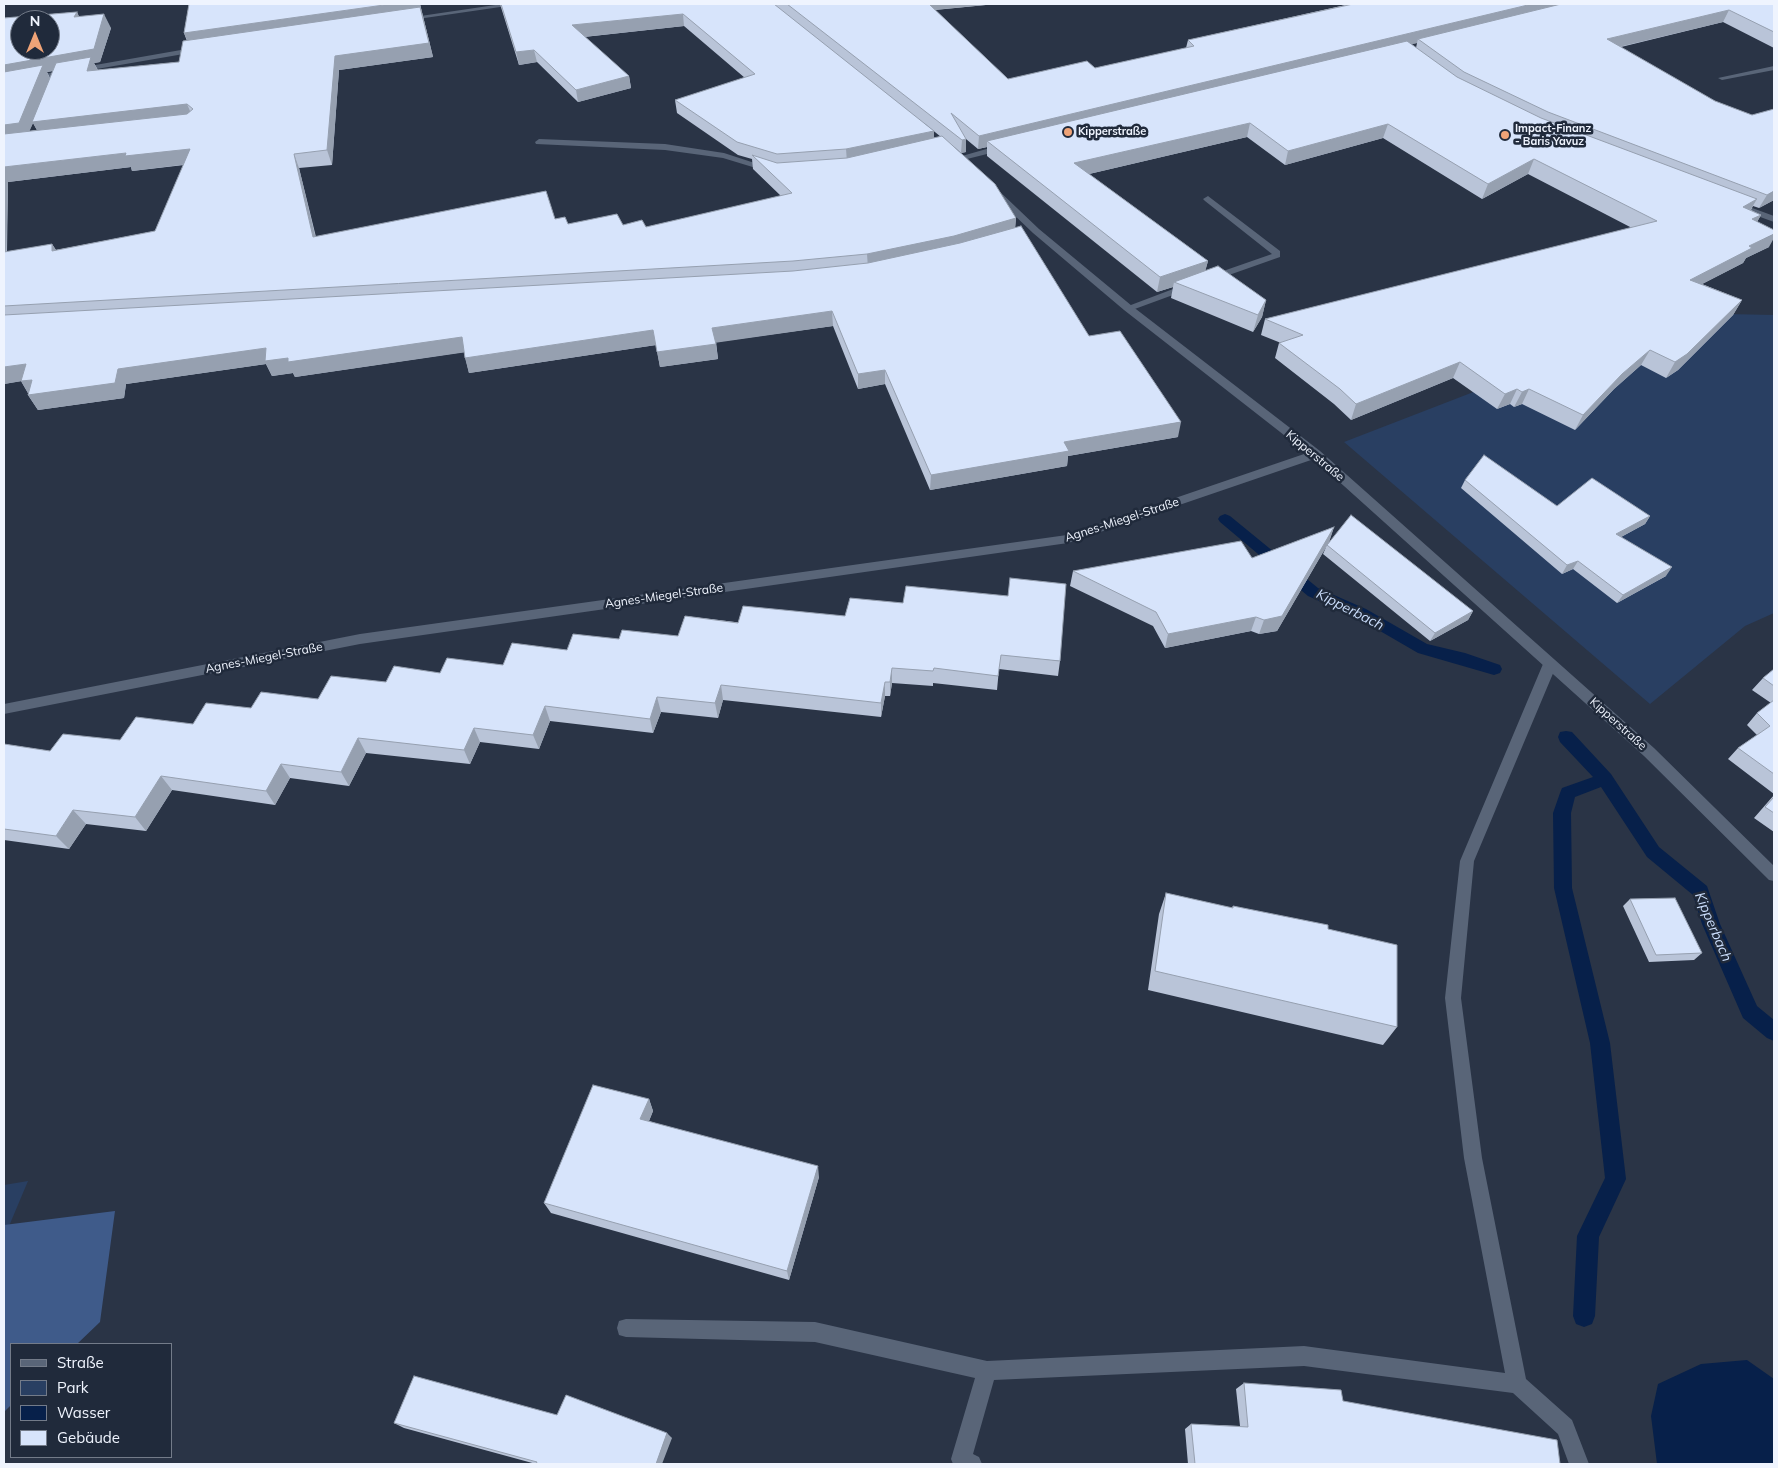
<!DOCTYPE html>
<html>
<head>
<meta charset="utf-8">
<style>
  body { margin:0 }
  #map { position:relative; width:1778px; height:1468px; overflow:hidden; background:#2a3446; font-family:Mulish,sans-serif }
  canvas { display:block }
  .frame { position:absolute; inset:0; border:5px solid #eff4fe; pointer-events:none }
  .legend { position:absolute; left:10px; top:1343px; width:162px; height:115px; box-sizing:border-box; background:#202a3b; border:1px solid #737b89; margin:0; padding:6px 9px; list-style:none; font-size:15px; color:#eff4fe }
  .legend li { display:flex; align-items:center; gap:10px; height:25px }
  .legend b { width:25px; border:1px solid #737b89 }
  .north { position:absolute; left:10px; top:10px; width:50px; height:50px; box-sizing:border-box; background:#202a3b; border:1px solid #737b89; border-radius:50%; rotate:0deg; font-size:14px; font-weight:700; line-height:20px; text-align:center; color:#eff4fe }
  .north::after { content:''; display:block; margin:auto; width:18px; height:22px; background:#efa377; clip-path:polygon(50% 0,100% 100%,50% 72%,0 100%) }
</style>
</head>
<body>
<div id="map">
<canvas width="1778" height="1468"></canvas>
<div class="frame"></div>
<ul class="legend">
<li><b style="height:6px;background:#596578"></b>Straße</li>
<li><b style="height:14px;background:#293f62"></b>Park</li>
<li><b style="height:14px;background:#07204a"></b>Wasser</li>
<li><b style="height:14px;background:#d7e4fb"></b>Gebäude</li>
</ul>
<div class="north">N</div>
</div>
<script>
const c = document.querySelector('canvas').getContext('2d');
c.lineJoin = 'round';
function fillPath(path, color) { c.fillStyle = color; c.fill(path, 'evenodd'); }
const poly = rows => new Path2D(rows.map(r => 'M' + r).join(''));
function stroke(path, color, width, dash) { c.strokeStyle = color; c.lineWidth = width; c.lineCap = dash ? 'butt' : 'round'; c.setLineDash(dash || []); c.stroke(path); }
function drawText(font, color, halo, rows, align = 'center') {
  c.font = font + ' Mulish,sans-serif'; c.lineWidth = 5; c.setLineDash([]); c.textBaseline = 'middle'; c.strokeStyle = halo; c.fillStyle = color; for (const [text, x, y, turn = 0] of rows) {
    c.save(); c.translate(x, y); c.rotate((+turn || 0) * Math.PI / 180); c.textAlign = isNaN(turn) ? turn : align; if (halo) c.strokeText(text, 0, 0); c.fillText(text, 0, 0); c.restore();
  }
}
const green = poly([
  [1678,313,1774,315,1774,613,1745,626,1650,704,1344,442],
  [28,1181,4,1238,4,1185]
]);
const forest = poly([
  [115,1211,100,1322,77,1344,11,1344,11,1405,4,1412,4,1225]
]);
const water = poly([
  [1747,1360,1774,1379,1774,1464,1657,1464,1651,1416,1658,1384,1701,1364]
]);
const stream = poly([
  [1225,514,1230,516,1318,588,1366,609,1427,644,1465,653,1500,665,1502,669,1500,673,1494,675,1418,653,1356,617,1308,596,1220,522,1218,519,1220,516,1225,514],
  [1566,731,1572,732,1611,774,1659,847,1707,886,1720,924,1757,1006,1774,1020,1774,1041,1767,1038,1743,1018,1702,924,1693,895,1647,857,1601,787,1575,797,1571,813,1572,888,1610,1043,1626,1179,1599,1237,1595,1316,1592,1324,1584,1327,1576,1324,1573,1316,1577,1236,1605,1178,1590,1043,1554,888,1553,813,1560,793,1562,788,1593,777,1560,742,1558,737,1560,732,1566,731]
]);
const service = poly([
  [1774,66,1774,70,1722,80,1718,78,1774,66],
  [539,139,665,144,724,153,773,169,769,172,723,158,665,150,536,144,535,142,539,139],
  [1208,196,1280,251,1280,257,1212,281,1206,281,1206,277,1272,254,1205,201,1203,199,1208,196],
  [1189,283,1194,286,1192,288,1132,310,1123,308,1189,283],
  [1550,659,1557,664,1474,861,1461,998,1482,1158,1526,1379,1572,1420,1589,1464,1569,1464,1558,1434,1513,1393,1304,1366,994,1380,973,1454,979,1457,982,1464,953,1464,951,1459,975,1378,815,1342,626,1337,619,1335,617,1328,619,1321,626,1319,815,1322,987,1361,1304,1346,1505,1373,1464,1158,1445,998,1460,861,1543,664,1550,659]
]);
const minor = poly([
  [502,4,521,4,404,21,400,19,502,4],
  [198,47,201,47,201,51,4,85,4,81,198,47],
  [1004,144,1008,147,1007,149,959,161,955,158,1004,144],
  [990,188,996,188,1039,229,1132,306,1320,451,1654,748,1774,866,1774,881,1769,880,1644,756,1314,459,1068,543,360,644,4,714,4,704,360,634,1067,535,1307,453,1124,310,1033,233,990,192,990,188],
  [1730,202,1736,202,1774,216,1774,222,1730,206,1730,202]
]);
const wall = poly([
  [189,4,420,4,433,57,339,70,332,165,299,168,316,237,555,219,568,224,623,225,646,227,781,196,753,169,752,159,738,155,677,113,675,100,745,78,684,26,584,37,629,76,631,88,578,102,537,62,519,65,500,4,996,4,935,10,1008,79,1095,68,1186,48,1188,40,1350,4,1774,4,1774,48,1723,22,1621,47,1774,200,1759,208,1753,206,1751,210,1761,215,1757,222,1769,247,1746,258,1743,263,1702,284,1742,300,1733,315,1678,370,1666,378,1641,365,1614,389,1575,430,1522,404,1514,407,1510,404,1497,409,1453,378,1351,420,1334,404,1275,358,1279,343,1281,343,1261,335,1265,319,1632,228,1528,174,1482,199,1383,138,1285,165,1247,137,1089,174,1208,261,1205,271,1266,300,1262,317,1253,332,1171,298,1173,287,1157,292,987,156,987,147,978,149,966,139,966,152,961,153,952,145,1016,218,1015,227,1089,336,1178,437,1068,456,1067,466,930,490,885,384,858,389,833,326,716,342,718,359,660,367,656,345,469,373,464,352,295,377,293,373,272,376,266,364,126,384,124,398,38,410,28,395,28,393,21,381,4,384,4,18,77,12,79,17,111,28,100,62,94,63,98,70,179,62,187,41,184,33],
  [1417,43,1416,48,1411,44],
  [53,71,50,78,47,72],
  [33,123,37,130,29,131],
  [924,123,941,137,934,138],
  [184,165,155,231,56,250,52,244,7,252,8,182,131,167,132,171],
  [1465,480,1557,506,1650,516,1645,524,1621,537,1666,576,1617,603,1573,569,1562,574,1461,488],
  [1334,527,1329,542,1277,631,1259,634,1251,631,1165,648,1153,626,1070,586,1073,571,1252,558],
  [1327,545,1473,611,1468,620,1430,641,1323,554],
  [685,616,1060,661,1058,676,999,669,997,690,933,683,933,686,892,683,890,696,885,696,881,717,723,700,718,718,661,712,653,733,550,721,539,749,480,742,470,764,366,753,349,786,290,778,275,805,172,790,146,831,86,824,69,849,4,840,4,744,50,751,120,740,193,724,251,708,318,699,386,682,440,673,503,665,567,650,619,639,678,636],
  [1774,669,1774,794,1728,759,1738,748,1757,735,1747,725,1757,713,1771,703,1752,690,1763,678],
  [1774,795,1774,832,1754,818],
  [1166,893,1232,908,1233,906,1328,929,1397,1027,1383,1045,1148,990,1159,914],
  [1630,899,1702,953,1694,960,1649,962,1623,906],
  [649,1099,653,1111,649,1121,819,1177,789,1280,551,1213,544,1203],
  [1244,1383,1343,1401,1560,1464,1188,1464,1185,1429,1191,1424,1240,1426,1236,1389],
  [557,1415,672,1438,536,1464,404,1428,394,1423]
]);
const shadedWall = poly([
  [391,4,420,4,433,57,339,70,332,165,327,150,190,47,184,33],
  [923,4,996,4,923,11],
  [1532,4,1578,4,1418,39,1417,43,993,145,987,141,987,147,978,149,979,136],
  [1729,10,1723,22,1602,51,1607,39],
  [77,12,83,25,74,17],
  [104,14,111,28,100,62,94,63,98,71,87,71,89,64,47,72,50,79,187,104,193,118,40,136,33,123,27,137,4,140,4,65],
  [683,14,684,26,574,38,572,25],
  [534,50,537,62,519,65,516,52],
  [629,76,631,88,578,102,576,90],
  [1250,123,1247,137,1072,178,1074,163],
  [1388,124,1383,138,1285,165,1288,151],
  [934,131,934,144,847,162,846,149],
  [966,139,966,152,961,153,962,140],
  [190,149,197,163,132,171,131,167,8,182,6,268,4,264,4,167,126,153],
  [294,154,299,168,319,252,313,237],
  [1534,159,1528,174,1482,199,1488,184],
  [1774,191,1774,200,1759,208,1767,195],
  [1757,199,1748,214,1743,207],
  [1761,215,1752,230,1752,219],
  [1016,218,1015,232,868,268,867,254],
  [1774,234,1774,238,1769,247,1746,258,1743,263,1681,295,1690,280,1749,246],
  [52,244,61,258,52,251],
  [1208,261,1204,276,1174,282,1173,287,1157,292,1160,277],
  [1266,300,1262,317,1253,332,1258,315],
  [1742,300,1733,315,1678,370,1666,378,1675,362],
  [832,311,833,326,714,343,712,328],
  [653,330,656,345,469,373,465,358],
  [462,337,467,352,295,377,293,373,272,376,266,364,126,384,124,398,38,410,28,395,29,395,21,381,266,348],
  [716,344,718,359,660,367,657,352],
  [1650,350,1641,365,1614,389,1575,430,1583,415,1622,374],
  [1460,362,1453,378,1351,420,1356,404],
  [26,364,35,379,4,384,4,367],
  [885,370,885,384,858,389,858,374],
  [1517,389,1510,404,1497,409,1505,394],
  [1529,389,1522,404,1514,407,1522,392],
  [1181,422,1178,437,1068,456,1067,466,930,490,931,475,1064,442],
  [1650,516,1645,524,1610,543,1616,534],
  [1334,527,1329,542,1277,631,1259,634,1264,620],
  [1578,561,1573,569,1562,574,1567,565],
  [1672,567,1666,576,1617,603,1623,595],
  [1473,611,1468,620,1430,641,1435,633],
  [1256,617,1251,631,1165,648,1168,634],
  [892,668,892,683,890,696,890,682],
  [885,682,885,696,881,717,881,703],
  [721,685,723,700,718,718,715,703],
  [657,697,661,712,653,733,650,719],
  [545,706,550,721,539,749,533,735],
  [474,728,480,742,470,764,464,750],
  [358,738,366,753,349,786,341,772],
  [281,764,290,778,275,805,266,791],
  [161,776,172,790,146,831,135,817],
  [73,810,86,824,69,849,56,836],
  [649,1099,653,1111,645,1131,640,1119],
  [818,1166,819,1177,789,1280,787,1271],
  [667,1433,672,1438,662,1464,656,1464]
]);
const building = poly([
  [189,4,391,4,184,33,189,4],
  [501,4,774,4,934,131,846,149,777,154,737,142,675,100,755,74,683,14,572,25,629,76,576,90,534,50,516,52,501,4],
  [787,4,929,4,1008,79,1087,61,1095,68,1194,46,1188,40,1353,4,1532,4,979,136,951,113,966,139,962,140,787,4],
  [1561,4,1774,4,1774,32,1729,10,1607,39,1715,101,1752,115,1774,109,1774,191,1767,195,1548,112,1464,72,1418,39,1561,4],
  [420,7,429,43,335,56,327,150,294,154,313,237,546,191,555,219,565,217,568,224,617,214,623,225,642,220,646,227,792,193,752,155,777,163,847,158,942,136,995,184,1016,218,954,236,867,254,793,261,4,306,4,252,52,244,52,251,155,231,190,149,125,156,126,153,4,167,4,134,187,114,193,109,187,104,32,122,56,63,91,57,87,71,179,62,183,41,420,7],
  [77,12,74,17,104,14,94,49,4,65,4,18,77,12],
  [20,20,50,20,50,50,20,50,20,20],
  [1407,41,1457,77,1541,118,1757,199,1743,207,1761,215,1752,219,1774,230,1774,234,1749,246,1752,248,1690,280,1742,300,1687,354,1675,362,1650,350,1622,374,1583,415,1529,389,1522,392,1517,389,1505,394,1460,362,1356,404,1340,389,1279,343,1303,335,1265,319,1657,221,1534,159,1488,184,1388,124,1288,151,1250,123,1074,163,1208,261,1160,277,987,141,1407,41],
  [43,65,19,123,4,125,4,72,43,65],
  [1021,226,1089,336,1120,331,1181,422,1064,442,1069,451,931,475,885,370,858,374,832,311,712,328,716,344,657,352,653,330,465,358,462,337,288,362,288,358,265,361,266,348,118,369,115,383,28,395,32,380,21,381,26,364,4,367,4,315,793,271,868,263,960,243,1021,226],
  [1218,266,1266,300,1258,315,1174,282,1218,266],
  [1484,455,1557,506,1592,478,1650,516,1616,534,1672,567,1623,595,1578,561,1567,565,1465,480,1484,455],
  [1351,515,1473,611,1435,633,1327,545,1351,515],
  [1334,527,1282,616,1264,620,1256,617,1168,634,1156,612,1073,571,1241,541,1252,558,1334,527],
  [1010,578,1066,584,1060,661,1001,655,998,676,934,668,933,671,892,668,890,682,885,682,881,703,721,685,715,703,657,697,650,719,545,706,533,735,474,728,464,750,358,738,341,772,281,764,266,791,161,776,135,817,73,810,56,836,4,829,4,744,50,751,63,734,120,740,136,717,193,724,206,703,251,708,261,692,318,699,331,676,386,682,394,666,440,673,447,658,503,665,512,643,567,650,573,634,619,639,622,630,678,636,685,616,738,623,743,606,845,616,850,598,903,603,906,586,1008,596,1010,578],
  [1774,669,1774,686,1763,678,1774,669],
  [1774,700,1774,774,1738,748,1770,726,1757,713,1774,700],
  [1774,797,1774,813,1765,807,1774,797],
  [1166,893,1233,908,1233,906,1328,925,1328,929,1397,945,1397,1027,1155,971,1166,893],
  [1675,898,1702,953,1656,955,1630,899,1675,898],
  [593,1085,649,1099,640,1119,818,1166,787,1271,544,1203,593,1085],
  [414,1376,557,1415,566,1395,667,1433,656,1464,536,1464,537,1462,394,1423,414,1376],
  [1244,1383,1341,1390,1343,1401,1557,1440,1560,1464,1195,1464,1191,1424,1248,1427,1244,1383]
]);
const markers = [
  [1068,132,5,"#efa377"],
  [1505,135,5,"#efa377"]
];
const farPoinames = [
  ["Impact-Finanz",1515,129],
  ["- Baris Yavuz",1515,142],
  ["Kipperstraße",1078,132]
];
const streetNames = [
  ["Kipperstraße",1315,456,40],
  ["Agnes-Miegel-Straße",1122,520,-18],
  ["Agnes-Miegel-Straße",664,596,-8],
  ["Agnes-Miegel-Straße",264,658,-11],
  ["Kipperstraße",1618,724,42]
];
const waterNames = [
  ["Kipperbach",1350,610,27],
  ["Kipperbach",1713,927,67]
];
fillPath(green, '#293f62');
fillPath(forest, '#3f5b8a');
fillPath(water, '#07204a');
fillPath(stream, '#07204a');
fillPath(service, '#596578');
fillPath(minor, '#596578');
fillPath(wall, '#b9c4d8');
fillPath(shadedWall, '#96a0b0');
fillPath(building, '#d7e4fb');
stroke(building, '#96a0b0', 1);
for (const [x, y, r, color] of markers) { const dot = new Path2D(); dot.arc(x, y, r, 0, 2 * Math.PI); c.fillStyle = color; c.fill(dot); stroke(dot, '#202a3b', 2); }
drawText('bold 11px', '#eff4fe', '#202a3b', farPoinames, 'left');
drawText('12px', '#eff4fe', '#202a3b', streetNames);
drawText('italic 14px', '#cbdefc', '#202a3b', waterNames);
</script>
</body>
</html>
